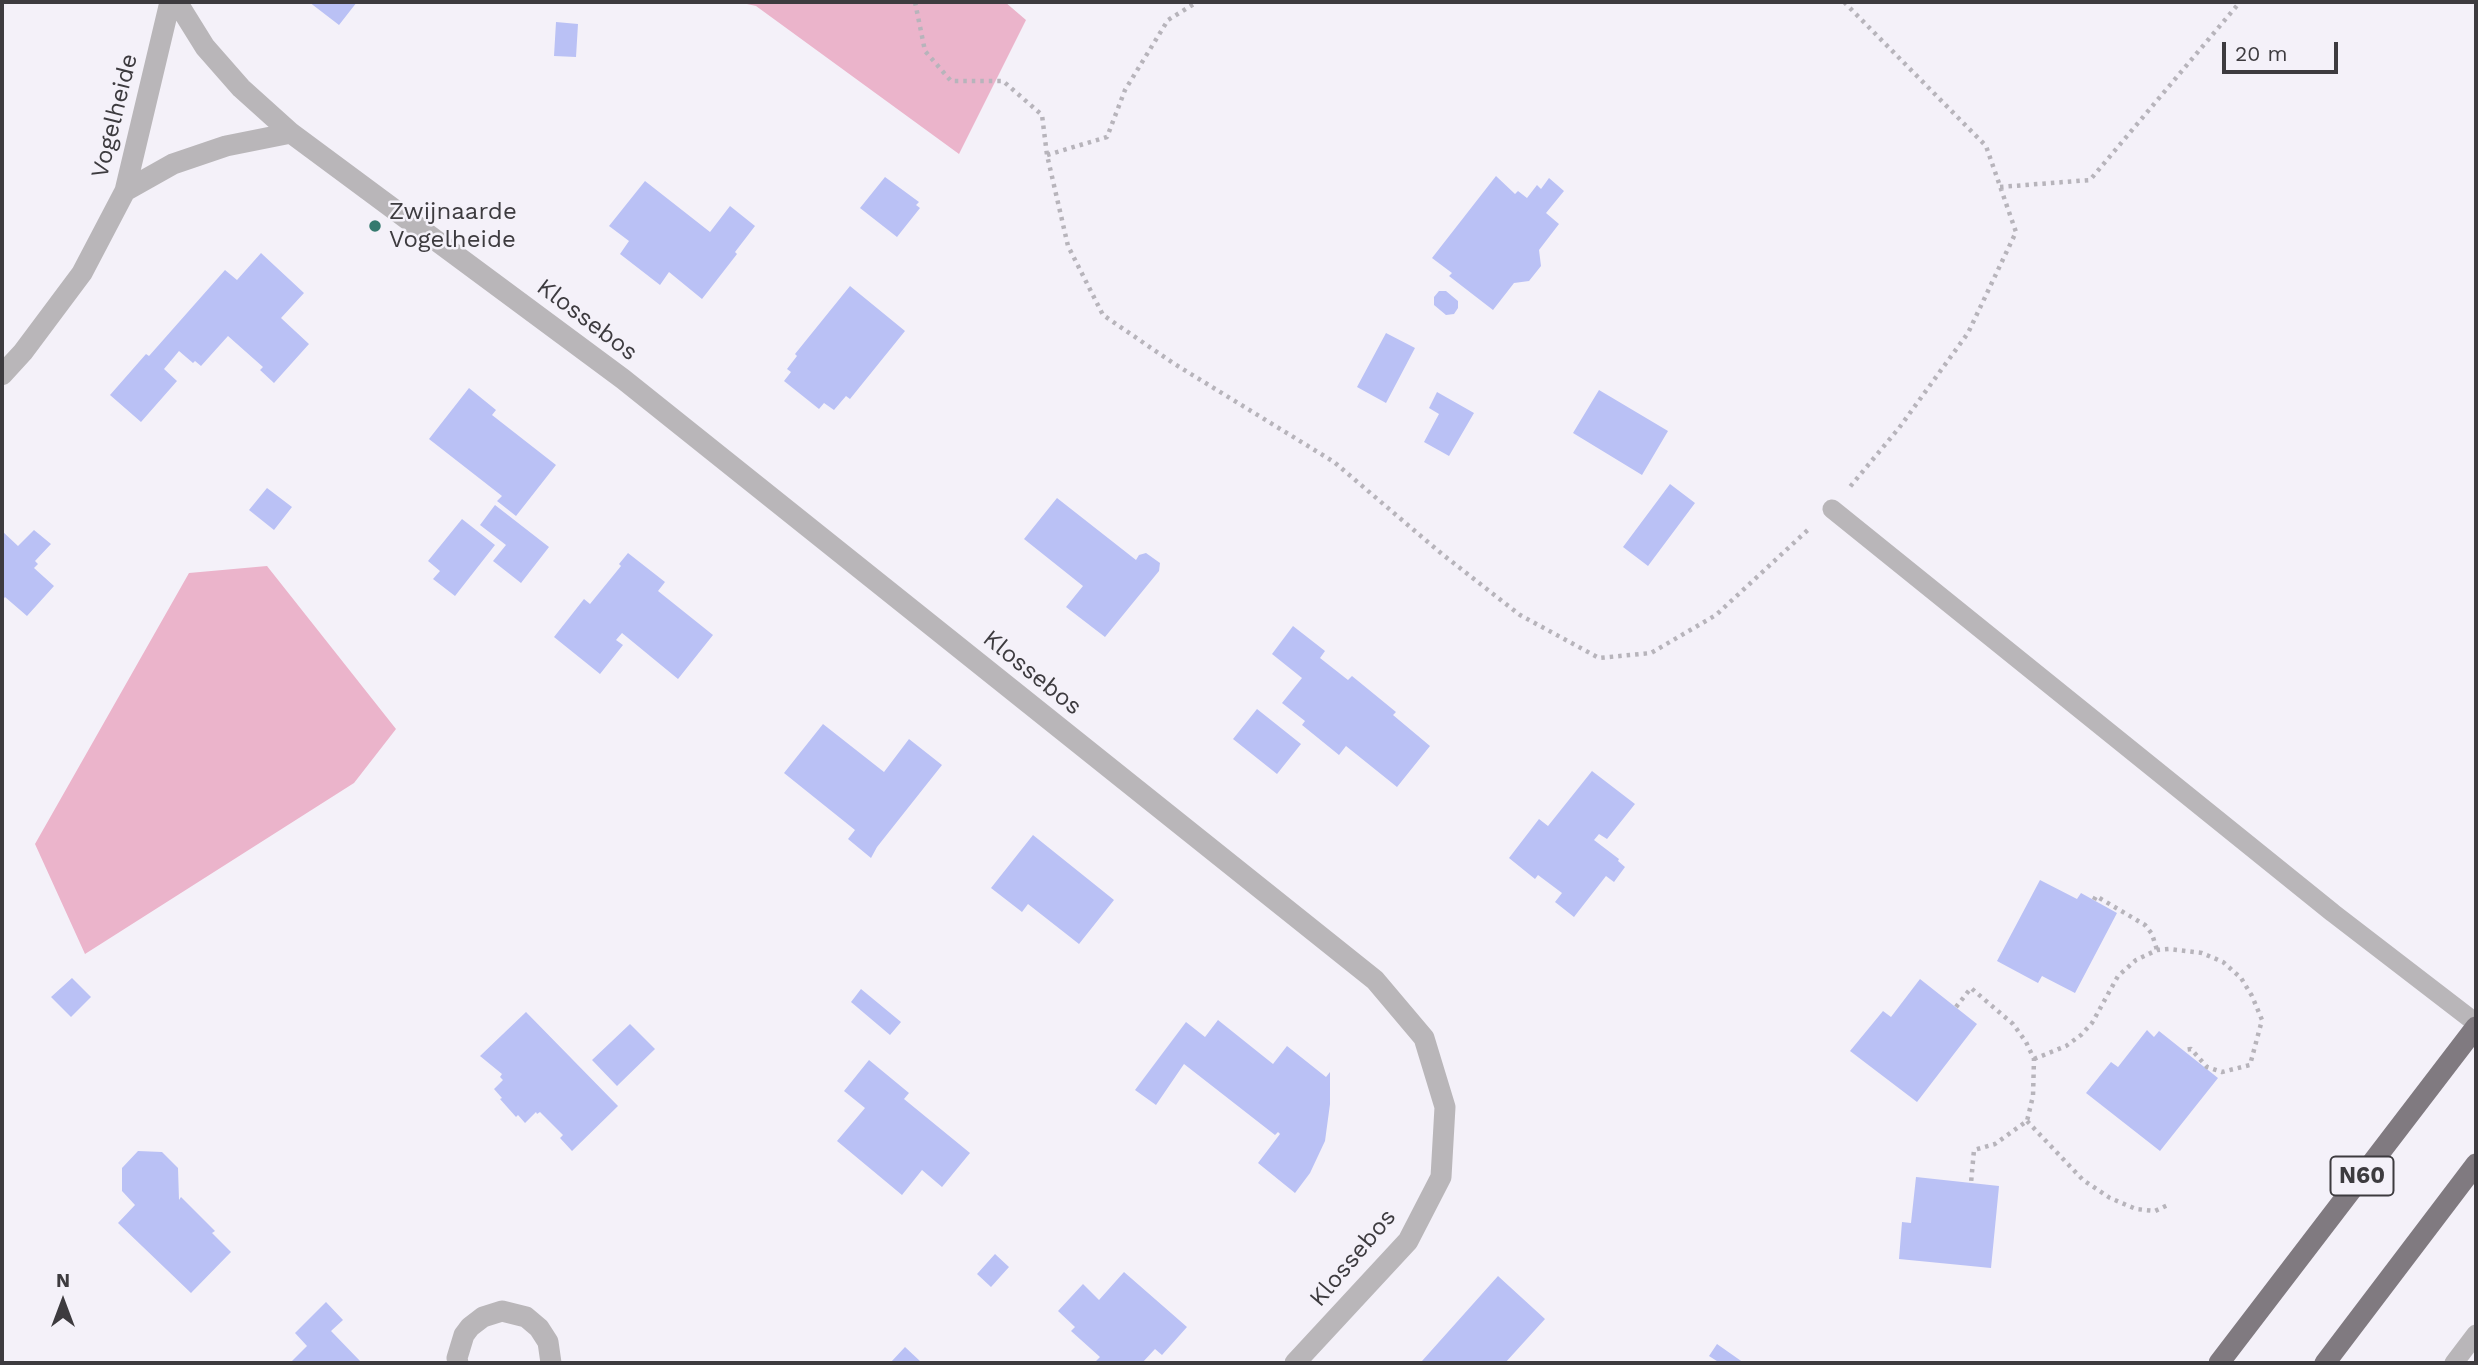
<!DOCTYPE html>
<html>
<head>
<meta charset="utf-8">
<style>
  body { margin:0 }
  #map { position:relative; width:2478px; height:1365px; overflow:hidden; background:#f4f1f9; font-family:"Work Sans",sans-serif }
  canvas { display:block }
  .frame { position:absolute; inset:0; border:4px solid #3d3b3f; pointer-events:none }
  .north { position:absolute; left:28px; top:1267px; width:70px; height:70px; -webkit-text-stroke:5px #f4f1f9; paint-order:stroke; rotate:0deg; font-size:19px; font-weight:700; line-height:28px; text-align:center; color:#3d3b3f }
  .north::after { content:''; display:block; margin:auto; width:24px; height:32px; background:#3d3b3f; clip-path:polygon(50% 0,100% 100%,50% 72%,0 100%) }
  .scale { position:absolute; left:2222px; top:42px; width:116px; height:32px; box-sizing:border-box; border:4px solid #3d3b3f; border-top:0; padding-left:9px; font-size:21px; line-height:24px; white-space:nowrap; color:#3d3b3f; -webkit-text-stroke:5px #f4f1f9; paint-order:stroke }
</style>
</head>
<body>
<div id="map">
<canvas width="2478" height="1365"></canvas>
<div class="frame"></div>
<div class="north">N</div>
<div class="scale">20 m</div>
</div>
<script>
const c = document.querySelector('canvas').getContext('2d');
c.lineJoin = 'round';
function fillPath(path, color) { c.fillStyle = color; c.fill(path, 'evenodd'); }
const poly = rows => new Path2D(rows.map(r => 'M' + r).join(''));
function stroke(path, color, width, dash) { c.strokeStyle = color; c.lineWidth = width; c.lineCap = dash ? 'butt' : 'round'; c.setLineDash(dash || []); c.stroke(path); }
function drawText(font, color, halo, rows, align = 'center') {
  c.font = font + ' "Work Sans",sans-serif'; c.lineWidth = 5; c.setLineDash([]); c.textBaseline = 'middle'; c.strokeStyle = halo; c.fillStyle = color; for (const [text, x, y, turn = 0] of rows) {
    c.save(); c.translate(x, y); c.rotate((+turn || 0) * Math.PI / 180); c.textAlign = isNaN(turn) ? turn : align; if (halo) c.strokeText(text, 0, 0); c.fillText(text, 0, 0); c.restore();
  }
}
const green = poly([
  [738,2,1005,2,1026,20,959,154,756,6],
  [267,566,396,729,354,783,85,954,35,844,189,573]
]);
const building = poly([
  [309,2,357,2,339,25],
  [556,22,578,24,576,57,554,56],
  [1496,176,1515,194,1518,191,1527,198,1537,185,1541,189,1549,178,1564,191,1546,213,1559,224,1539,250,1541,266,1529,281,1514,283,1493,310,1449,276,1452,273,1432,258],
  [885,177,919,202,916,205,920,208,897,237,860,208],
  [645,181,710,232,730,206,755,226,735,252,737,254,702,299,669,272,660,285,620,254,629,241,609,226],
  [261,253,304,293,281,318,309,344,274,383,260,370,263,367,228,336,201,366,195,361,193,363,179,351,164,369,177,381,141,422,110,395,146,354,149,356,225,270,237,280],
  [850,286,905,331,850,399,846,396,834,410,824,403,819,409,784,381,791,372,787,369,797,356,795,354],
  [1439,291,1446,291,1458,301,1458,308,1454,314,1446,315,1434,305,1434,297],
  [1386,333,1415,348,1386,403,1357,387],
  [469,388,496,410,492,415,556,465,516,516,497,501,502,496,429,439],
  [1599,390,1668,431,1642,475,1573,433],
  [1437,392,1474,413,1449,456,1424,442,1439,414,1429,408],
  [1670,484,1695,503,1648,566,1623,547],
  [267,488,292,507,274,530,249,510],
  [1057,498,1136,560,1139,555,1146,553,1160,563,1159,571,1105,637,1066,607,1083,586,1024,539],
  [495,505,549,547,521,583,493,561,506,545,480,525],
  [462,519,495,545,455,596,433,579,440,571,428,561],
  [34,530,51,544,35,561,38,564,34,568,54,586,27,616,5,597,2,601,2,531,18,546],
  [628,553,665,582,658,591,713,635,678,679,622,633,616,640,623,645,600,674,554,637,584,599,590,604,621,566,619,564],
  [1293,626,1325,651,1320,658,1348,680,1352,676,1396,712,1393,715,1430,746,1397,787,1346,746,1339,755,1302,725,1305,721,1282,703,1302,678,1272,654],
  [1257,709,1301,744,1277,774,1233,739],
  [823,724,884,772,909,739,942,765,877,847,871,858,848,839,855,830,784,773],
  [1592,771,1635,804,1607,839,1599,834,1594,840,1619,859,1618,861,1625,867,1614,882,1606,876,1574,917,1555,902,1562,893,1538,875,1535,879,1509,858,1539,819,1548,826],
  [1033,835,1114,900,1079,944,1028,904,1022,912,991,888],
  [2040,880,2077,899,2081,893,2117,913,2075,993,2042,976,2038,983,1997,961],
  [72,978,91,997,71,1017,51,997],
  [1920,979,1977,1024,1917,1102,1850,1051,1883,1011,1891,1017],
  [861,989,901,1022,890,1035,851,1002],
  [526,1012,618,1106,572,1151,560,1138,563,1135,540,1112,537,1114,536,1112,525,1123,518,1115,516,1117,500,1099,502,1098,494,1089,503,1080,500,1077,502,1074,480,1056],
  [1218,1020,1273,1064,1287,1046,1326,1077,1330,1072,1330,1104,1325,1141,1310,1173,1295,1193,1258,1163,1280,1134,1278,1132,1275,1135,1184,1064,1156,1105,1135,1090,1186,1022,1205,1037],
  [630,1024,655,1049,617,1086,592,1060],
  [2147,1030,2154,1037,2159,1031,2218,1078,2160,1151,2086,1093,2111,1062,2118,1067],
  [869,1060,909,1093,904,1099,970,1153,942,1187,922,1170,902,1195,837,1141,865,1108,844,1091],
  [138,1151,162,1152,178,1168,179,1200,181,1197,215,1231,212,1233,231,1252,191,1293,118,1223,135,1205,122,1191,122,1168],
  [1916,1177,1999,1186,1991,1268,1899,1259,1902,1222,1911,1223],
  [995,1254,1009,1267,991,1287,977,1274],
  [1124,1272,1187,1327,1162,1355,1155,1349,1142,1363,1094,1363,1100,1357,1071,1331,1075,1327,1058,1311,1083,1284,1099,1300],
  [1498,1276,1545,1319,1505,1363,1425,1363,1422,1361],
  [326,1302,343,1320,331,1331,362,1363,290,1363,307,1346,295,1333],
  [1717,1344,1744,1363,1720,1363,1709,1356],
  [905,1347,921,1362,919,1363,891,1362]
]);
const path = poly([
  [915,2,925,51,951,81,1003,81,1042,115,1047,155,1068,246,1103,315,1173,363,1334,462,1442,554,1520,615,1599,658,1651,653,1716,615,1811,527],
  [1844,2,1986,146,2016,232,1968,333,1899,428,1849,488],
  [1047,155,1107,137,1125,90,1168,20,1197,2],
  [2000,187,2090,180,2240,2],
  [2094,900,2096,896,2145,925,2152,934,2157,950],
  [1956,1007,1971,988,2013,1024,2026,1042,2034,1059,2033,1096,2027,1121,1995,1144,1974,1150,1971,1183],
  [2034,1059,2066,1046,2081,1035,2092,1023,2118,976,2136,960,2157,950,2169,949,2202,953,2223,962,2241,978,2252,996,2262,1020,2250,1065,2222,1072,2207,1067,2191,1049,2183,1050],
  [2027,1121,2083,1180,2110,1198,2136,1209,2155,1211,2170,1204]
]);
const service = poly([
  [1832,509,2333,913,2476,1023],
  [2454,1363,2476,1334]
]);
const minor = poly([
  [177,2,205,47,241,88,291,133,623,379,1375,980,1424,1038,1445,1107,1441,1177,1408,1241,1295,1363],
  [125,191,173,164,226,146,291,133],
  [2,375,23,352,82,273,125,191,170,2],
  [458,1363,457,1358,464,1335,470,1327,483,1317,502,1311,526,1317,539,1328,548,1342,551,1363]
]);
const trunk = poly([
  [2219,1363,2476,1027],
  [2325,1363,2476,1164]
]);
const markers = [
  [375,226,7,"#357a6f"]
];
const shields = [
  [2362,1176,63]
];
const shieldNames = [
  ["N60",2362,1176]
];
const streetNames = [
  ["Vogelheide",115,116,-76],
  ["Klossebos",587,320,37],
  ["Klossebos",1032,673,39],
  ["Klossebos",1353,1258,-50]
];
const poiNames = [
  ["Zwijnaarde",389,212],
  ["Vogelheide",389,240]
];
fillPath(green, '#ebb4cb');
fillPath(building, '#bac1f5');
stroke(path, '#b7b4bb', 4.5, [3.5, 5]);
stroke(service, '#b9b6b9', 19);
stroke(minor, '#b9b6b9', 21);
stroke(trunk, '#807a80', 21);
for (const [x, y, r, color] of markers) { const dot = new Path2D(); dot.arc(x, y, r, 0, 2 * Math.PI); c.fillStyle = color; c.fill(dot); stroke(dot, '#f4f1f9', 2.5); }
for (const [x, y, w] of shields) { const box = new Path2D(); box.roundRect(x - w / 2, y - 19.5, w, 39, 5); c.fillStyle = '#f4f1f9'; c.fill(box); stroke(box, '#3d3b3f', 2); }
drawText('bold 23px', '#3d3b3f', null, shieldNames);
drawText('24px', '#3d3b3f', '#f4f1f9', streetNames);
drawText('24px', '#3d3b3f', '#f4f1f9', poiNames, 'left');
</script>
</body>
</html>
